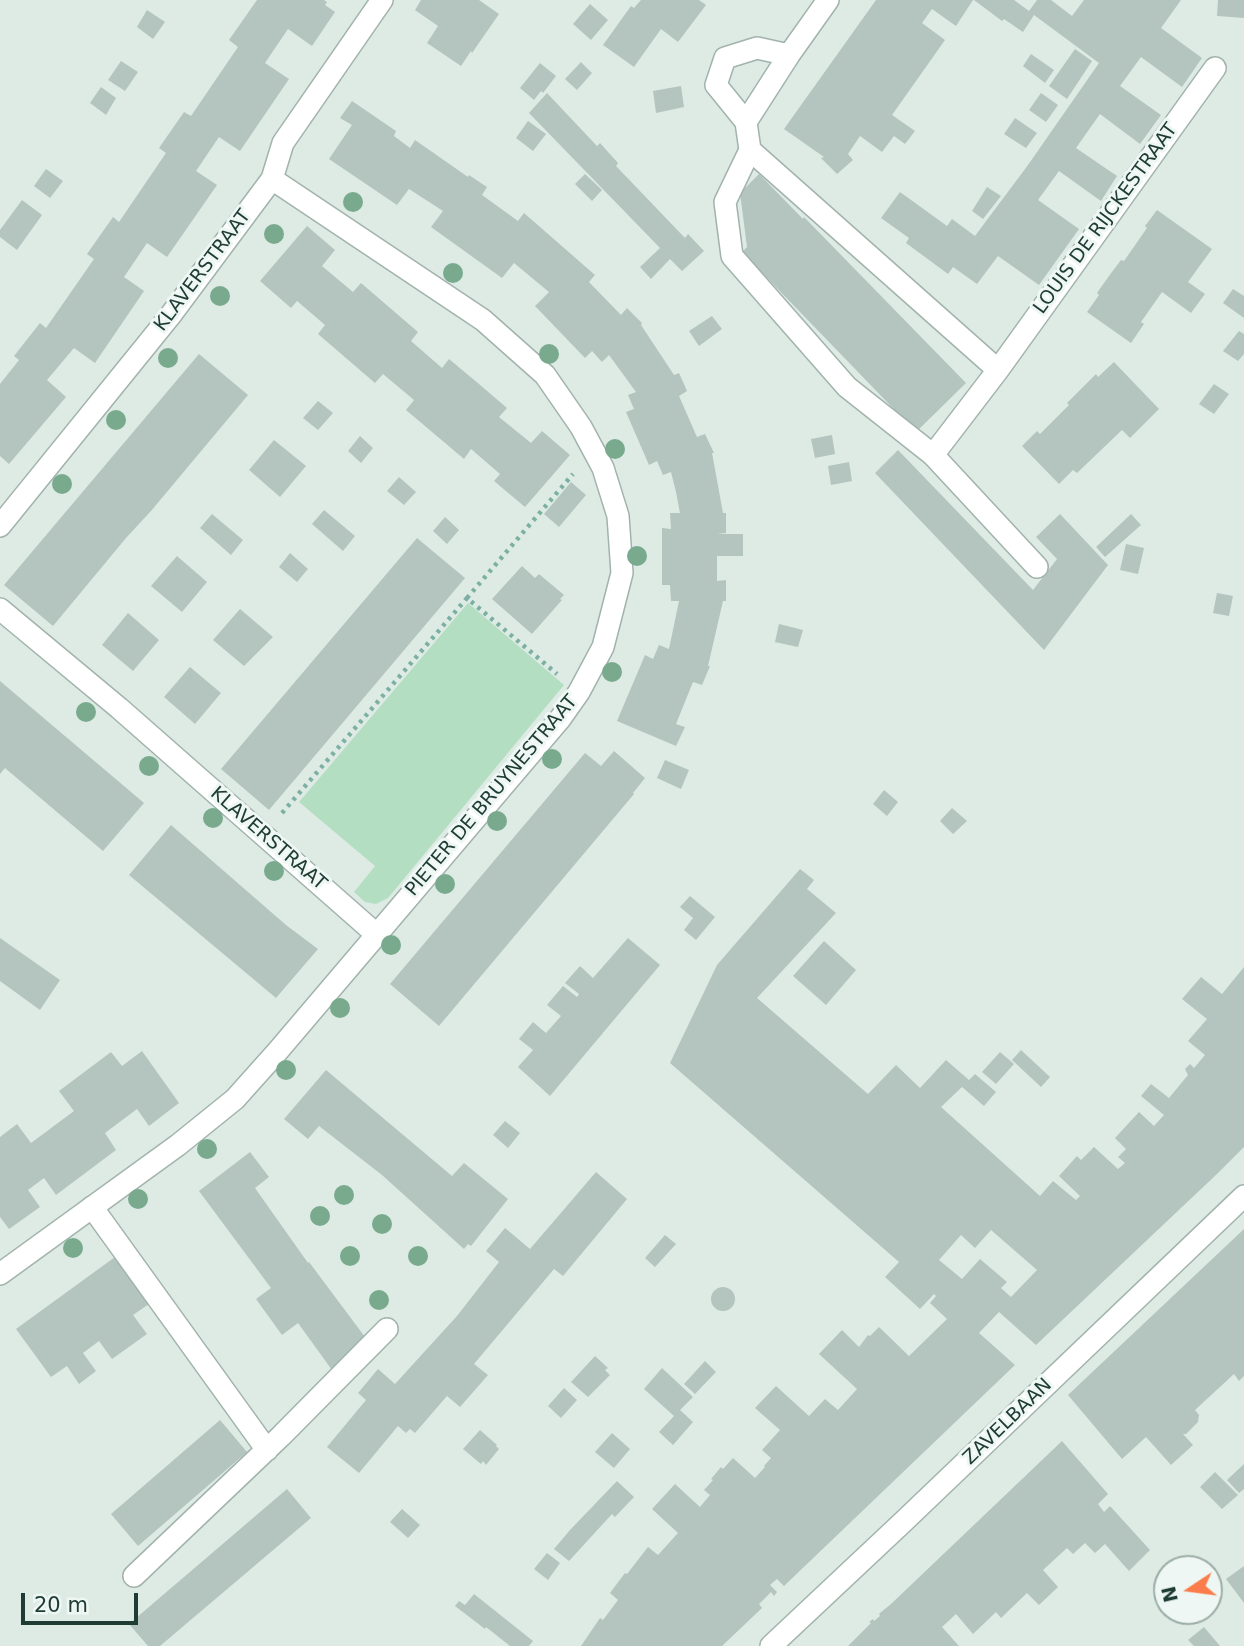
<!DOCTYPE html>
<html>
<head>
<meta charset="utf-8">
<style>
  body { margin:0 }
  #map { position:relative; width:1244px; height:1646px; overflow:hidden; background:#deebe5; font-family:"DejaVu Sans",sans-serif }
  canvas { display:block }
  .north { position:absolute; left:1153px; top:1555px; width:70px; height:70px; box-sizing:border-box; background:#eef7f3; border:2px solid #9baca7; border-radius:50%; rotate:257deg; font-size:19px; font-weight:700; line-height:28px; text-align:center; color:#1e3b34 }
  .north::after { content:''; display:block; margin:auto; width:24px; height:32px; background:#fb7d4b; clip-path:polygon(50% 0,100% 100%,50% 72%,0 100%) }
  .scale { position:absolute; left:21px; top:1593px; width:117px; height:32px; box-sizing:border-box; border:4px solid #1e3b34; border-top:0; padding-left:9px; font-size:21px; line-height:24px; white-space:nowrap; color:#1e3b34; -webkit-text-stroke:5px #eef7f3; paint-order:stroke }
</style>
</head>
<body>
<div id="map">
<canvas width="1244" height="1646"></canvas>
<div class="north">N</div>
<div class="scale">20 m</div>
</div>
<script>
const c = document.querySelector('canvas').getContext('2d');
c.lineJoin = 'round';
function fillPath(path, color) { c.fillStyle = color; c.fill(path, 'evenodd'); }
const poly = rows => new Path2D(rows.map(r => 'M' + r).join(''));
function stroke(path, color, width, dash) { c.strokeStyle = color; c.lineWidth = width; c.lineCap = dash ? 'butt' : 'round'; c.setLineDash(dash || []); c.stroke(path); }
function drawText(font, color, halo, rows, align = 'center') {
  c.font = font + ' "DejaVu Sans",sans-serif'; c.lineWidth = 6; c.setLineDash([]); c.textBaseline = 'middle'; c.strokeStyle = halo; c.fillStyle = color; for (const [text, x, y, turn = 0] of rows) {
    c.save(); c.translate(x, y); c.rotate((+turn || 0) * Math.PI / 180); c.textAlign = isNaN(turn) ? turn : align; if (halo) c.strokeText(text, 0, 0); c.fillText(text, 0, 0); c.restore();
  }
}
const green = poly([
  [468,603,564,685,388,898,376,904,365,902,354,892,375,866,299,802]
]);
const building = poly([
  [257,0,324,0,327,2,325,5,335,12,312,46,288,29,265,63,289,79,240,151,219,137,196,171,217,185,167,257,147,243,124,277,144,291,95,363,74,348,47,380,66,397,9,464,0,456,0,384,19,360,14,356,40,323,46,328,94,259,87,254,113,217,119,222,166,153,159,148,184,112,191,116,238,47,229,40],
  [421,0,479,0,499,14,472,53,471,51,461,66,427,43,438,26,415,10],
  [641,0,699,0,706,5,678,42,661,29,634,67,603,45,631,6,634,8],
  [876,0,973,0,956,26,932,9,922,23,945,40,892,115,915,131,905,144,894,136,882,152,860,136,848,154,853,160,837,174,821,158,824,157,784,129],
  [974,0,1014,0,1029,11,1037,0,1051,0,1072,16,1084,0,1181,0,1161,28,1202,58,1182,87,1141,57,1120,86,1161,115,1140,144,1100,114,1076,148,1117,176,1101,201,1059,171,1038,200,1079,229,1039,285,998,256,977,284,953,267,948,274,906,243,909,238,881,218,900,192,947,226,952,219,975,236,1028,165,1099,63,1034,15,1023,32,1004,19,1002,21],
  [1218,0,1244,0,1244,18,1217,16],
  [590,4,608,20,591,40,573,24],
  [147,10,165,22,153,39,137,27],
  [1075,49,1092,61,1067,99,1049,86],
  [1031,54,1054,70,1045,83,1023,66],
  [121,61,138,72,125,91,108,80],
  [581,62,592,73,577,90,565,79],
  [540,63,556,76,543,93,541,91,534,100,520,88],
  [681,86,684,107,656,113,653,91],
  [101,87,116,98,106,115,90,103],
  [547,93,597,146,600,143,618,163,616,166,685,238,688,234,704,251,682,271,670,259,651,279,640,267,660,248,529,113],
  [1041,93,1058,105,1046,122,1029,110],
  [352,101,396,131,394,136,410,148,415,140,468,177,469,175,487,187,482,195,518,221,524,213,595,275,589,282,621,315,627,308,642,323,641,325,674,375,679,373,687,391,679,396,697,437,705,434,714,453,712,453,723,513,726,513,726,533,717,534,743,534,743,556,717,556,717,581,726,580,726,601,723,601,708,666,710,666,702,685,693,682,676,724,685,727,676,746,617,721,645,655,653,659,659,645,669,649,679,601,671,601,670,585,662,585,662,528,671,529,670,513,680,513,676,492,671,472,663,475,657,461,649,465,626,412,634,409,628,395,636,392,609,355,602,362,592,351,585,358,535,306,549,292,514,263,502,278,431,227,443,211,409,189,397,205,329,159,352,125,340,118],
  [1015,118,1037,133,1026,148,1004,134],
  [528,121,546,134,533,151,516,138],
  [46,169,63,181,50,198,34,186],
  [585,174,602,190,592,201,575,184],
  [759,174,803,219,804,217,966,383,916,432,742,252,747,247,740,193],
  [987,187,1001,196,983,219,972,211],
  [22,200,42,215,17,250,0,237,0,230],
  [1157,210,1212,249,1188,282,1205,294,1191,313,1162,292,1141,322,1144,324,1131,343,1087,312,1099,295,1097,293,1109,276,1121,260,1124,261,1147,228,1145,226],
  [307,226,335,250,322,266,353,292,361,283,418,332,411,341,442,368,449,359,479,384,507,408,499,417,531,443,542,431,570,455,525,507,494,481,500,474,471,449,464,459,406,410,414,400,383,374,375,383,318,334,325,325,297,301,291,308,260,281],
  [1233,289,1244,296,1244,318,1223,303],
  [712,316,722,329,699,346,689,331],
  [1239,331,1244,334,1244,354,1238,361,1223,351],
  [199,354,248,395,151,511,126,538,53,626,4,585],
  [1114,362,1159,409,1130,438,1122,430,1077,473,1073,470,1059,484,1022,446,1037,431,1040,434,1069,405,1067,403,1096,374,1098,377],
  [1214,384,1229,394,1214,414,1199,404],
  [318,401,333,413,318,430,303,418],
  [832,435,835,454,815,458,811,439],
  [360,436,373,448,361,463,348,451],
  [274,440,306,466,280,497,249,470],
  [898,450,1033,590,1057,559,1036,537,1060,514,1108,565,1044,650,875,473],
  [849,462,852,481,831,485,828,466],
  [399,477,416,492,404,505,387,491],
  [571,482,586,495,559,527,544,514],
  [324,510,355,536,343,551,312,524],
  [212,514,243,540,231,555,200,528],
  [1131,514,1141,525,1105,557,1096,547],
  [445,517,459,530,447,544,433,531],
  [417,538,465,578,269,810,221,769],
  [1126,544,1144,548,1138,574,1120,570],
  [290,553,308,569,297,582,279,567],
  [177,556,207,582,182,612,151,586],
  [522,566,535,578,539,574,564,595,560,599,562,600,532,634,492,599],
  [1217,593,1233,596,1229,616,1213,613],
  [240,609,273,637,244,666,213,640],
  [128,613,159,640,133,671,102,645],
  [779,624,803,630,798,647,775,642],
  [190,667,221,693,195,724,164,697],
  [0,681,144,803,103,851,5,768,0,774],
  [614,751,645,778,633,793,634,794,439,1026,390,984,585,753,601,766],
  [665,760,689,770,681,789,657,778],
  [884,790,898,802,887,816,873,804],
  [952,808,967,821,953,834,940,821],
  [171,825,286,925,318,949,276,998,129,875],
  [800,869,814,880,807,889,836,913,757,998,868,1094,896,1065,920,1088,946,1060,969,1080,975,1074,996,1092,984,1106,962,1087,941,1107,1040,1196,1053,1181,1076,1200,1080,1196,1059,1176,1077,1156,1081,1160,1094,1147,1118,1169,1125,1163,1118,1157,1126,1149,1115,1138,1139,1112,1154,1126,1164,1115,1141,1096,1151,1084,1169,1098,1188,1075,1185,1069,1190,1064,1194,1068,1205,1055,1188,1041,1207,1019,1182,999,1201,977,1222,994,1244,967,1244,1147,1218,1173,1036,1345,999,1312,979,1333,1015,1365,784,1586,777,1579,770,1585,777,1592,774,1596,771,1592,759,1604,762,1608,722,1646,581,1646,600,1618,603,1620,618,1600,610,1593,625,1573,627,1574,648,1547,658,1555,678,1533,652,1509,675,1484,700,1507,710,1495,704,1490,713,1480,711,1479,721,1467,723,1469,733,1458,755,1478,765,1467,764,1466,771,1458,762,1450,780,1430,755,1408,776,1386,809,1416,825,1399,838,1410,857,1389,819,1354,842,1330,859,1347,868,1335,870,1336,879,1327,909,1356,947,1319,930,1303,936,1296,934,1294,920,1309,885,1277,899,1262,670,1063,717,965],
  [991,1230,1037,1270,1011,1297,1001,1288,1007,1282,980,1259,962,1279,939,1260,961,1235,975,1248],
  [690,896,715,917,696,940,684,930,693,918,680,907],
  [0,938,60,980,40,1010,0,981],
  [628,938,660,965,550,1096,518,1067,533,1050,519,1039,533,1022,546,1033,561,1016,547,1005,563,986,577,997,579,994,565,983,580,966,593,978],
  [824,941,856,970,826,1005,793,976],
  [1021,1050,1050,1077,1041,1087,1012,1060],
  [142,1051,179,1103,149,1126,137,1109,105,1133,116,1150,56,1195,44,1178,28,1190,40,1207,9,1229,0,1217,0,1137,17,1124,31,1143,74,1111,59,1091,111,1052,122,1066],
  [1000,1052,1014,1064,996,1084,982,1072],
  [326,1070,452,1176,464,1163,508,1199,471,1246,468,1244,464,1249,382,1175,319,1126,308,1139,284,1119],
  [505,1121,520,1133,508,1148,493,1135],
  [250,1152,269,1177,255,1188,308,1263,309,1262,368,1341,332,1370,298,1323,282,1335,256,1299,271,1288,199,1191],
  [596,1172,627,1199,563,1276,554,1269,474,1364,488,1375,460,1407,447,1396,415,1433,410,1429,406,1433,398,1426,359,1473,327,1447,366,1400,358,1393,378,1369,395,1384,457,1316,499,1262,486,1251,505,1228,530,1249],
  [1244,1229,1244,1376,1239,1381,1234,1374,1195,1410,1199,1415,1198,1422,1186,1434,1183,1434,1193,1445,1171,1465,1146,1437,1122,1459,1068,1395],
  [665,1235,676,1244,655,1267,645,1258],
  [115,1257,149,1304,133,1315,147,1334,112,1359,99,1341,83,1353,96,1371,79,1384,67,1366,51,1377,16,1329],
  '711 1299a12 12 0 1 1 24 0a12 12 0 1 1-24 0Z',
  [595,1356,608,1368,605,1370,610,1375,588,1397,571,1382],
  [705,1361,716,1372,695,1394,684,1384],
  [662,1368,693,1397,680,1410,693,1422,673,1445,659,1432,674,1416,644,1389],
  [564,1388,577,1400,561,1418,548,1406],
  [220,1420,247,1452,138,1546,111,1514],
  [480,1430,497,1445,496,1446,499,1449,486,1465,483,1461,481,1464,463,1449],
  [612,1433,630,1449,614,1468,595,1452],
  [1062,1441,1108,1494,1098,1504,1104,1512,1110,1506,1150,1550,1129,1571,1105,1544,1095,1553,1085,1543,1073,1554,1067,1548,1043,1570,1058,1587,1039,1605,1027,1593,1001,1618,996,1612,973,1634,956,1614,942,1627,959,1646,848,1646,871,1623,869,1622,873,1619,874,1621,880,1616,879,1614,880,1613,891,1604],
  [1244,1464,1244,1489,1239,1493,1227,1480],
  [1215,1472,1238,1495,1222,1509,1200,1487],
  [617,1481,634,1497,615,1517,612,1514,569,1561,554,1549,570,1530],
  [287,1489,311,1518,160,1646,148,1646,129,1624],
  [402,1509,420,1525,408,1538,390,1522],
  [547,1553,560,1563,548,1580,534,1569],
  [1244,1566,1244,1603,1226,1579],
  [474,1594,533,1641,529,1646,510,1646,486,1627,485,1629,455,1606,459,1601,465,1605],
  [1204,1627,1220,1646,1194,1646,1188,1640]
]);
const path = poly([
  [467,598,573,474],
  [282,813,467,598,557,674]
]);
const service = poly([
  [750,150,725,202,732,256,847,387,933,455],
  [92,1207,267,1450],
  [134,1576,281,1436,387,1329]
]);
const minor = poly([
  [789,55,757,48,725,58,716,85,746,122,789,55,828,0],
  [746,122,750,150,998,370],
  [0,526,170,316,272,179,283,143,382,0],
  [1037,567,933,455,998,370,1215,68],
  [0,609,119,708,376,934],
  [0,1274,178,1145,235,1099,277,1052,560,719,579,692,603,647,622,573,618,516,603,468,581,427,545,375,483,320,272,179],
  [771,1646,903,1522,1244,1196]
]);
const trees = [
  [353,202],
  [274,234],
  [453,273],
  [220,296],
  [549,354],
  [168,358],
  [116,420],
  [615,449],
  [62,484],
  [637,556],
  [612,672],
  [86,712],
  [552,759],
  [149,766],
  [213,818],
  [497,821],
  [274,871],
  [445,884],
  [391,945],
  [340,1008],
  [286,1070],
  [207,1149],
  [344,1195],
  [138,1199],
  [320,1216],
  [382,1224],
  [73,1248],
  [350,1256],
  [418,1256],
  [379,1300]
];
const streetNames = [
  ["LOUIS DE RIJCKESTRAAT",1106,219,-54],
  ["KLAVERSTRAAT",203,271,-53],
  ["PIETER DE BRUYNESTRAAT",492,796,-50],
  ["KLAVERSTRAAT",268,839,41],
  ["ZAVELBAAN",1008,1422,-44]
];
fillPath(green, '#b4dec1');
fillPath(building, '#b3c5be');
stroke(service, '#a1b3ac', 24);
stroke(minor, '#a1b3ac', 24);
stroke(path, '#7cb0a2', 4.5, [3.5, 5]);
stroke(service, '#fff', 21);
stroke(minor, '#fff', 21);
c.fillStyle = '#79aa8e';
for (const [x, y] of trees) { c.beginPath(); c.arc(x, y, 10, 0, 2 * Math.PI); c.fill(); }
drawText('19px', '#1e3b34', '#eef7f3', streetNames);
</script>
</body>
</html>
